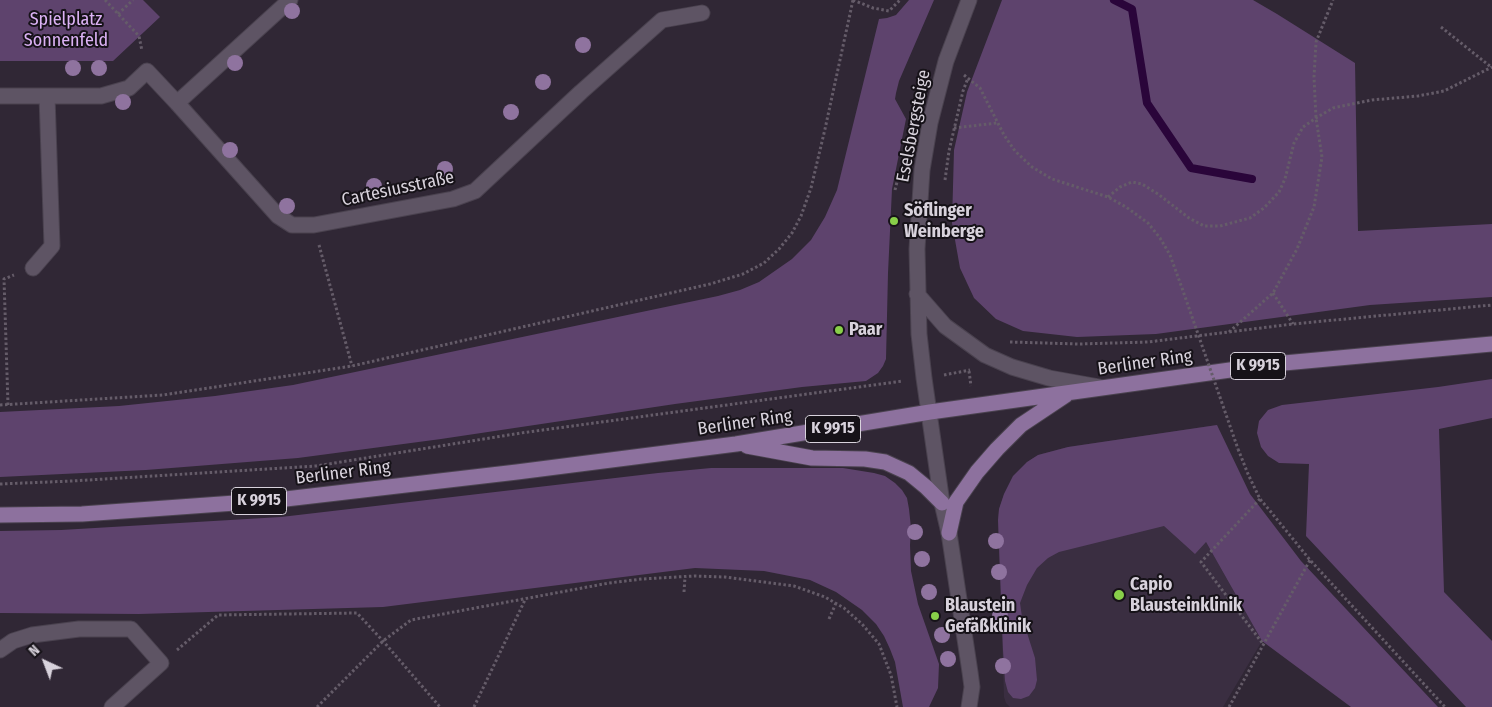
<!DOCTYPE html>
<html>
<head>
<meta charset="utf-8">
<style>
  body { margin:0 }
  #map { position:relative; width:1492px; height:707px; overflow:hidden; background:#302735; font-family:"Fira Sans Condensed",sans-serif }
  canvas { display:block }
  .north { position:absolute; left:20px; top:637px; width:50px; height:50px; -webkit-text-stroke:4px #161218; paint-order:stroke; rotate:317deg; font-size:14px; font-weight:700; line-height:20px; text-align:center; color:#d8d2dc }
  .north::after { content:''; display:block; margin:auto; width:18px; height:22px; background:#d8d2dc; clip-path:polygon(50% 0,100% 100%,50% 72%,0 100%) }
</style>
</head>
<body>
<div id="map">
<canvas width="1492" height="707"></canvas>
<div class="north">N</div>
</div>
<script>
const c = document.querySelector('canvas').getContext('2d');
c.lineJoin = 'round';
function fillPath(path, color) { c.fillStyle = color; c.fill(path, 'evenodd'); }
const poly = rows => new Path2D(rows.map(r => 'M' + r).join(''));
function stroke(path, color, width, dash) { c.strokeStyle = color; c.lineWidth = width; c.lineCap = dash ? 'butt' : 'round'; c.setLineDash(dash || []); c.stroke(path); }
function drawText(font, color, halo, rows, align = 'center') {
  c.font = font + ' "Fira Sans Condensed",sans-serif'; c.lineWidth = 4; c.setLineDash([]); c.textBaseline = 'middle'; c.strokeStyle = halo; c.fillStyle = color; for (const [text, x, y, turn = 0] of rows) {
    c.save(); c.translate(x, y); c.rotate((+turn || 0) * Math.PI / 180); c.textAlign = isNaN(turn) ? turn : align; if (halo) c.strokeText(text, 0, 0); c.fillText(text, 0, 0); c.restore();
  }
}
const built = poly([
  [1217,425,1206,542,1262,641,1223,707,1010,707,1006,703,1004,697,998,520,999,509,1004,494,1013,476,1027,462,1038,455,1068,447]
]);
const green = poly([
  [0,0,143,0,160,17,113,61,0,61],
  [909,0,934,0,899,81,896,93,895,99,906,119,892,189,888,273,886,359,883,366,878,373,866,381,802,387,675,404,441,439,298,458,146,470,0,477,0,412,119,406,215,396,293,385,718,296,740,290,759,282,792,259,811,240,825,217,837,190,879,19,887,18,896,15],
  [1002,0,1253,0,1277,14,1355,63,1358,231,1492,224,1492,297,1370,305,1156,334,1077,337,1023,331,996,319,974,298,960,268,952,223,954,150,967,92],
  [1492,379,1492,418,1439,429,1444,592,1492,641,1492,707,1466,707,1306,536,1309,464,1279,463,1268,456,1261,447,1257,433,1259,421,1268,410,1282,405,1438,387],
  [1217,425,1250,494,1301,561,1438,707,1351,707,1262,641,1206,542,1195,554,1164,526,1059,552,1048,558,1037,568,1027,585,1020,603,1022,617,1035,658,1037,680,1035,688,1029,696,1021,699,1013,698,1008,692,1005,681,1003,650,998,520,999,509,1004,494,1013,476,1027,462,1038,455,1068,447],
  [711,468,843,468,874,473,885,476,895,483,902,490,907,498,909,509,911,528,910,545,911,571,918,604,939,664,938,688,929,707,903,707,895,662,890,649,884,636,876,624,862,610,836,592,810,580,764,571,695,568,383,607,139,614,0,613,0,531,61,530,281,517,658,473]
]);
const stream = poly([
  [1114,0,1132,9,1147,103,1191,168,1252,179]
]);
const path = poly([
  [105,0,139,36,142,51],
  [853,0,873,8,889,11,900,0],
  [118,14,133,0],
  [1441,27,1491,67],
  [964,75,980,88,1004,135,1015,151,1032,167,1052,179,1108,197,1126,207,1148,223,1160,238,1170,255,1182,288],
  [954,128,997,123],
  [945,180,949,151,963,91,968,78],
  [895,190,899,174],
  [1108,197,1120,187,1132,182,1142,184,1158,194,1189,218,1204,226,1220,226,1250,218,1264,208,1279,192,1285,179,1294,143,1303,127,1316,118,1333,108,1372,100,1418,96,1444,91,1492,67],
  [319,245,352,366],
  [1273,293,1293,324],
  [1229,332,1273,293,1297,249,1314,207,1322,157,1316,118,1314,77,1316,42,1333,0],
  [1010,342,1079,344,1148,342,1293,324,1492,305],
  [969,371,971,386],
  [944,375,970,370],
  [0,405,163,395,352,366,710,284,743,274,764,263,779,249,792,233,801,216,811,188,825,129,853,0],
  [8,405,4,279,14,275],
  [1238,449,1248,474,1260,499,1271,512,1310,560,1445,707],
  [0,484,72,481,316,466,521,433,903,381],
  [1260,499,1201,562,1263,644],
  [684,592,685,577],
  [829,619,836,603],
  [177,650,218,615,357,613,383,641,440,707],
  [317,707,383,641,411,620,609,583,642,579,694,576,725,577,794,586,825,597,844,608,862,624,879,644,891,675,897,707],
  [474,707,525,600],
  [1229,707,1310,560]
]);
const minor = poly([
  [0,96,101,96,129,88,147,71,177,103,290,0],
  [177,103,278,216,292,225,314,225,453,199,475,191,581,92,662,20,702,13],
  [33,268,52,246,47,96],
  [917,294,945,326,985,355,1012,367,1049,378,1099,387],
  [0,650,13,641,32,635,79,629,131,629,161,663,112,707],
  [969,707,972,687,970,672,949,533,942,503,924,378,919,334,917,249,922,170,930,123,946,61,969,0]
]);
const major = poly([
  [747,446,812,458,865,459,885,462,909,473,926,487,942,503],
  [0,515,82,514,277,500,517,472,736,444,930,412,1273,364,1492,344],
  [949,533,956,502,977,472,997,449,1021,425,1066,395]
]);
const pathBridge = poly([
  [1182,288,1238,449]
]);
const trees = [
  [292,11],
  [583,45],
  [235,63],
  [73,68],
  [99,68],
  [543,82],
  [123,102],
  [511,112],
  [230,150],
  [445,169],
  [374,186],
  [287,206],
  [915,532],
  [996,541],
  [922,559],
  [999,572],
  [929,592],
  [1000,616],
  [942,635],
  [948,659],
  [1003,666]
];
const markers = [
  [894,221,5,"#88cf49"],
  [839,330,5,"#88cf49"],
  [1119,595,6,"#88cf49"],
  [935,616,5,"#88cf49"]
];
const shields = [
  [1258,366,55],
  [833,429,55],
  [259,501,55]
];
const shieldNames = [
  ["K 9915",1258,366],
  ["K 9915",833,429],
  ["K 9915",259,501]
];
const parkNames = [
  ["Spielplatz",66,20],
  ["Sonnenfeld",66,41]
];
const streetNames = [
  ["Eselsbergsteige",914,126,-79],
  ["Cartesiusstraße",398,189,-12],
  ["Berliner Ring",1145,363,-8],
  ["Berliner Ring",745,423,-8],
  ["Berliner Ring",343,473,-7]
];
const poiNames = [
  ["Söflinger",904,211],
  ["Weinberge",904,232],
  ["Paar",849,330],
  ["Capio",1130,585],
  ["Blausteinklinik",1130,606],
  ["Blaustein",945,606],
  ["Gefäßklinik",945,627]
];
fillPath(built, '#3a2e41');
fillPath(green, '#5e436d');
stroke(stream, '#2a053a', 8);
stroke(minor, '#4a424f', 17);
stroke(major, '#4a424f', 17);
stroke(path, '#655c69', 3, [2.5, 2.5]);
stroke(minor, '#5e5464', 15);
stroke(major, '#8d719e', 15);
stroke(pathBridge, '#655c69', 3, [2.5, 2.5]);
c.fillStyle = '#8f739f';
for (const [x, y] of trees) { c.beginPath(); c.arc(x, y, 8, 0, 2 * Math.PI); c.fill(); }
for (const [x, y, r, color] of markers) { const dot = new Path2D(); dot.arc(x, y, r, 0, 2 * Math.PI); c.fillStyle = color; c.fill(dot); stroke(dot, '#161218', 2); }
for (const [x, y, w] of shields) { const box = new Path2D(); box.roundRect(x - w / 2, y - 13.5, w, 27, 4); c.fillStyle = '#161218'; c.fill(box); stroke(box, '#d8d2dc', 1); }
drawText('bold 16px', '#d8d2dc', null, shieldNames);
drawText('18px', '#dcb2f5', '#161218', parkNames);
drawText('18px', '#d8d2dc', '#161218', streetNames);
drawText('bold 18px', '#d8d2dc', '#161218', poiNames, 'left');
</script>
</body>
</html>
